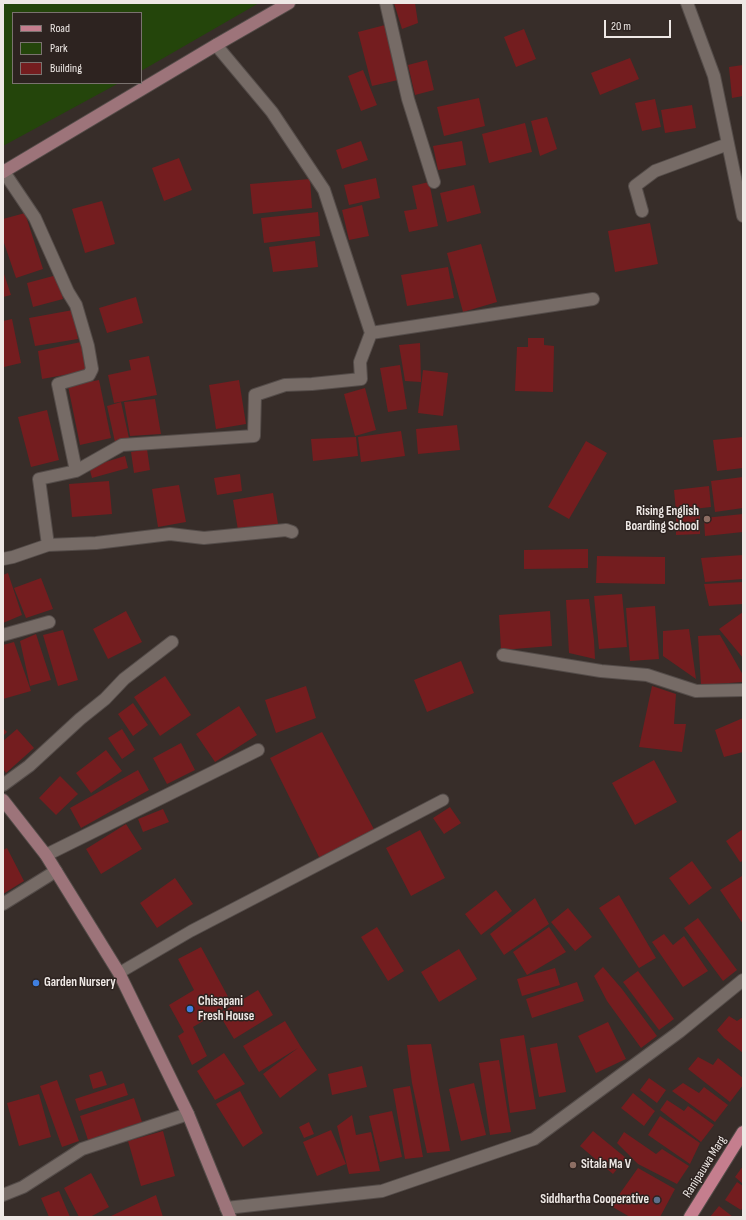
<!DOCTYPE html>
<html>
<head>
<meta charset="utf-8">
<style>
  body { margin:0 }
  #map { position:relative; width:746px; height:1220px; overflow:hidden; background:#372d29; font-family:"Sofia Sans Condensed",sans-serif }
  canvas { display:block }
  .frame { position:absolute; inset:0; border:4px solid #eee8e5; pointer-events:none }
  .legend { position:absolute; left:12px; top:12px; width:130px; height:72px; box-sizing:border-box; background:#2d2320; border:1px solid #7a726f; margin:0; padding:5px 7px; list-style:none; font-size:12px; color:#eee8e5 }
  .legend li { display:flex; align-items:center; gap:8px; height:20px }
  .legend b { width:20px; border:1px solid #7a726f }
  .scale { position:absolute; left:604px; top:20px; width:67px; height:18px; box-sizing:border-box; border:2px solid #eee8e5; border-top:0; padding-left:5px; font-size:12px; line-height:14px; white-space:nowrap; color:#eee8e5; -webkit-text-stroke:3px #2d2320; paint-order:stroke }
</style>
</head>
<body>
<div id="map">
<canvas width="746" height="1220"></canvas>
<div class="frame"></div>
<ul class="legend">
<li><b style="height:5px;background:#c57e8e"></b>Road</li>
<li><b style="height:11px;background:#24450b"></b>Park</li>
<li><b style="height:11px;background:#741d1f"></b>Building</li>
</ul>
<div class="scale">20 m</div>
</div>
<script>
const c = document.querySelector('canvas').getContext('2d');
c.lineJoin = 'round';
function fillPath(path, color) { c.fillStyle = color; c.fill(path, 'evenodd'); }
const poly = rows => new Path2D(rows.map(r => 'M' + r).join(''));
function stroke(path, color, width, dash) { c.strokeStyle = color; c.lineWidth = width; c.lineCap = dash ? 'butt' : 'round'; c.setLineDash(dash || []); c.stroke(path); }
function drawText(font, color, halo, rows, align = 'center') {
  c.font = font + ' "Sofia Sans Condensed",sans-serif'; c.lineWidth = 3; c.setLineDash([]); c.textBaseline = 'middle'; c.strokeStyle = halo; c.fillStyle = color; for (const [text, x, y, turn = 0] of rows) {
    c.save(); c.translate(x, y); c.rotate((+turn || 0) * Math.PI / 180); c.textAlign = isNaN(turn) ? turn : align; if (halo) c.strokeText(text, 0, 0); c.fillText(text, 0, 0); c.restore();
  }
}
const green = poly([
  [3,3,259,3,141,71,141,13,13,13,13,83,119,83,3,146]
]);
const building = poly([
  [394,3,415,3,418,23,402,29],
  [385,25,398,80,372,86,358,32],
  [524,29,536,59,516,67,504,37],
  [630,58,639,79,600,95,591,73],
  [427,60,434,90,415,95,408,65],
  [743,65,743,96,732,98,729,67],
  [363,70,377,105,361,111,348,76],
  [479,98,485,126,444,136,437,107],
  [655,99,661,127,642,131,635,103],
  [692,105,696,128,665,133,661,110],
  [547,117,557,149,540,156,531,121],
  [525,123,532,152,489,163,482,134],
  [361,141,368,160,342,169,336,150],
  [462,141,466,165,438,170,433,146],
  [179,158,192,190,164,201,152,168],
  [376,178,380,198,349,205,344,185],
  [310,179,312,208,253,214,250,184],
  [429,182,438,226,409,232,404,211,417,209,412,186],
  [474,185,481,213,447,222,440,193],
  [102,201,115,244,85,253,72,209],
  [362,205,369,236,349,240,342,210],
  [318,212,320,236,264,243,261,218],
  [25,213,43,269,16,278,3,240,3,219],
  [650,223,658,264,615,272,608,231],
  [315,241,318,267,273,272,269,247],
  [481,244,497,302,463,312,447,253],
  [448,267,454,298,407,306,401,275],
  [3,271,11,295,3,297],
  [57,275,63,299,33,307,27,283],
  [136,297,143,323,107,333,99,308],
  [73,310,78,339,35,346,29,318],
  [12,319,21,363,4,367,3,321],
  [528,338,544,338,544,345,554,346,553,392,515,391,517,347,528,347],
  [81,342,86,371,42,379,38,351],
  [420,343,421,382,405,381,399,345],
  [149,356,157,395,114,403,108,375,131,370,129,360],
  [400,365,407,409,388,412,380,368],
  [423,370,448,373,443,416,418,413],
  [99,380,111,438,80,445,68,386],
  [239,380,246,424,216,429,209,385],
  [365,388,376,430,355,436,344,394],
  [155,399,161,434,130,436,124,402],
  [121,402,129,438,115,442,107,406],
  [47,410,59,460,31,467,18,417],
  [457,425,460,450,418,454,416,429],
  [401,431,405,456,361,462,358,437],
  [356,437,358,456,313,461,311,439],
  [743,437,743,468,717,471,713,440],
  [586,441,607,453,569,519,548,507],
  [147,449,150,470,134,473,131,452],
  [125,456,128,468,92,478,89,467],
  [240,474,242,491,217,495,214,478],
  [743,477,743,508,715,512,711,481],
  [109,481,112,514,72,517,69,484],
  [179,485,186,522,158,527,152,489],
  [709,486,711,507,676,511,674,490],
  [273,493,278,524,238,530,233,500],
  [700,512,700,534,676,535,676,513],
  [743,514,743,532,705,536,704,518],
  [588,549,588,568,524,569,524,550],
  [743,555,743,579,705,582,701,558],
  [597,556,665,557,665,584,596,583],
  [8,573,22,615,3,623,3,575],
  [41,578,53,609,26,618,14,588],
  [743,582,743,604,709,606,704,584],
  [622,594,627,647,599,649,594,596],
  [589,599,594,640,595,659,569,653,566,600],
  [655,606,659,659,630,661,626,608],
  [126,611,142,642,108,659,93,629],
  [550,611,552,646,501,650,499,615],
  [743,612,743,658,719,629],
  [689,629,696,679,663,656,663,631],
  [63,630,78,680,58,686,43,635],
  [36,634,51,680,30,686,20,641],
  [720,635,743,675,743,682,701,685,698,636],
  [14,642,31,691,3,699,3,645],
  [461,661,474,693,427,712,414,680],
  [165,676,191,715,160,736,134,697],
  [306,686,316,718,276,733,265,700],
  [652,686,676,694,674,724,686,724,682,752,639,747],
  [133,703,148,725,133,736,118,714],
  [239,706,257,735,215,762,196,734],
  [743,718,743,752,724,757,715,730],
  [3,728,7,732,3,736],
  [17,729,34,748,6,773,3,769,3,741],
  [122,729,135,750,122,759,108,738],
  [322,732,377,835,320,859,270,758],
  [181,743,195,770,167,784,153,758],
  [106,750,122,771,91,793,76,773],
  [654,760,677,802,635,825,612,783],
  [138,770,149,790,81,828,70,808],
  [60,776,78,794,56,815,39,798],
  [450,807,461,823,444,834,433,818],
  [163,809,169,822,143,832,138,819],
  [126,824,142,849,101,874,86,849],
  [743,829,743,861,740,862,726,841],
  [420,830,445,878,411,896,386,848],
  [7,848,24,881,3,894,3,850],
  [692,861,712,888,689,905,669,878],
  [742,876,743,877,743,924,720,890],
  [175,878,193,904,157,928,140,903],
  [496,890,512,911,481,935,465,914],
  [619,895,656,958,639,968,599,908],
  [535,898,549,924,504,955,490,934],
  [568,908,592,937,575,951,551,922],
  [698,918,737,970,723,981,684,928],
  [377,927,404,971,388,981,361,937],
  [549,927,566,952,527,975,513,952],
  [664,934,673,945,684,936,708,971,683,987,652,942],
  [201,947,232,1004,193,1027,207,1056,192,1065,178,1036,184,1032,169,1005,194,990,178,959],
  [459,949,477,979,439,1002,421,972],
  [603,967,622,989,657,1036,641,1048,607,1001,594,976],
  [555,968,560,985,522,996,517,979],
  [638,971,674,1019,659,1030,623,982],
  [577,982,584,1001,532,1018,526,999],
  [258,990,273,1015,234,1039,219,1014],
  [729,1016,737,1021,743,1017,743,1053,724,1038,717,1030],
  [285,1021,301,1047,317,1070,280,1098,263,1074,298,1048,259,1072,243,1046],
  [608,1022,626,1059,596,1073,578,1036],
  [524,1035,536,1109,510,1113,500,1039],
  [557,1043,566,1092,539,1097,530,1048],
  [431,1044,450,1151,427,1153,412,1083,407,1045],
  [224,1053,245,1084,215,1100,197,1071],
  [698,1057,713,1065,718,1058,743,1078,743,1085,730,1102,688,1069],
  [499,1060,511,1132,490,1135,479,1063],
  [362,1066,367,1087,332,1095,328,1074],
  [102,1071,107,1085,93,1089,89,1075],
  [649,1078,666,1090,657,1103,640,1090],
  [57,1080,79,1141,62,1147,40,1086],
  [124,1083,128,1095,79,1111,75,1099],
  [474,1083,486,1135,461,1141,449,1089],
  [683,1083,699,1093,704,1087,728,1105,715,1122,672,1091],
  [410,1086,423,1157,405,1159,393,1089],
  [240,1091,263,1133,243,1147,216,1104],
  [633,1093,655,1111,644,1126,621,1108],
  [39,1094,51,1137,19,1146,7,1103],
  [134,1098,142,1122,88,1140,80,1116],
  [667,1100,684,1111,688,1106,714,1125,701,1142,660,1110],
  [392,1111,402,1157,380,1162,369,1116],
  [352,1115,356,1135,371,1132,380,1171,349,1174,337,1126],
  [660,1116,700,1143,690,1164,648,1135],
  [309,1122,314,1134,304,1138,299,1127],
  [331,1130,346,1164,317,1176,303,1142],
  [163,1131,175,1176,141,1186,128,1141],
  [593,1131,626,1158,613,1174,580,1146],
  [624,1132,656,1154,662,1149,689,1166,677,1184,638,1164,617,1143],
  [743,1166,743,1184,735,1177],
  [638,1168,675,1189,660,1217,630,1217,611,1206],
  [91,1173,109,1207,90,1217,79,1217,64,1188],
  [737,1182,743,1186,743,1207,741,1210,725,1200],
  [59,1191,70,1217,49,1217,41,1198],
  [156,1195,163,1217,109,1217,128,1208],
  [719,1206,733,1217,710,1217]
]);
const lane = poly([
  [119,973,191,931,443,800]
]);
const street = poly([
  [386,3,408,99,434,182],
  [687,3,714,76,743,216],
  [216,45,272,112,324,190,371,333,593,299],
  [4,172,35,218,68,292,76,305,88,346,92,369,89,375,58,384,76,471,39,479,48,545],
  [642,211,635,186,655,171,728,144],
  [76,471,122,445,254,436,255,395,285,385,312,384,361,379,360,362,371,333],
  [3,559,13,557,48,545,96,543,170,534,204,538,286,530,292,532],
  [3,635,49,622],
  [503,655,601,671,647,675,696,691,743,690],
  [3,785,29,766,80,719,105,699,124,679,172,642],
  [46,855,258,750],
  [3,904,56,871],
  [3,1195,23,1187,82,1149,188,1114],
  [226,1208,382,1191,534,1139,679,1032,743,980]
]);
const secondary = poly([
  [3,172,216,45,289,3],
  [3,800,46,855,119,973,188,1114,230,1217]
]);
const primary = poly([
  [690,1217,743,1132]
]);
const markers = [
  [707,519,4,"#8d6e63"],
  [36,983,4,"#3f7fe0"],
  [190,1009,4,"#3f7fe0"],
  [573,1165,4,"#8d6e63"],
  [657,1200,4,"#5c6f8a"]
];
const poiNames = [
  ["Rising English",699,512,"right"],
  ["Boarding School",699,527,"right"],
  ["Garden Nursery",44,983],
  ["Chisapani",198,1002],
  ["Fresh House",198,1017],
  ["Sitala Ma V",581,1165],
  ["Siddhartha Cooperative",649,1200,"right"]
];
const streetNames = [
  ["Ranipauwa Marg",705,1167,-58]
];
fillPath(green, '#24450b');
fillPath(building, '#741d1f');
stroke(lane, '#544c49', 13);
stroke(street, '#544c49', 14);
stroke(secondary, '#544c49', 14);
stroke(primary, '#544c49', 14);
stroke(lane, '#766b66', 11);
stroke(street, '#766b66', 12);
stroke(secondary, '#9d747a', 12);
stroke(primary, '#c57e8e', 12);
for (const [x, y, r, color] of markers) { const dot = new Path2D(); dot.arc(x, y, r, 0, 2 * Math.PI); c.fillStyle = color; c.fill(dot); stroke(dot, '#2d2320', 1.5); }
drawText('bold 13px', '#eee8e5', '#2d2320', poiNames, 'left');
drawText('13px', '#eee8e5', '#2d2320', streetNames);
</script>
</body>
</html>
